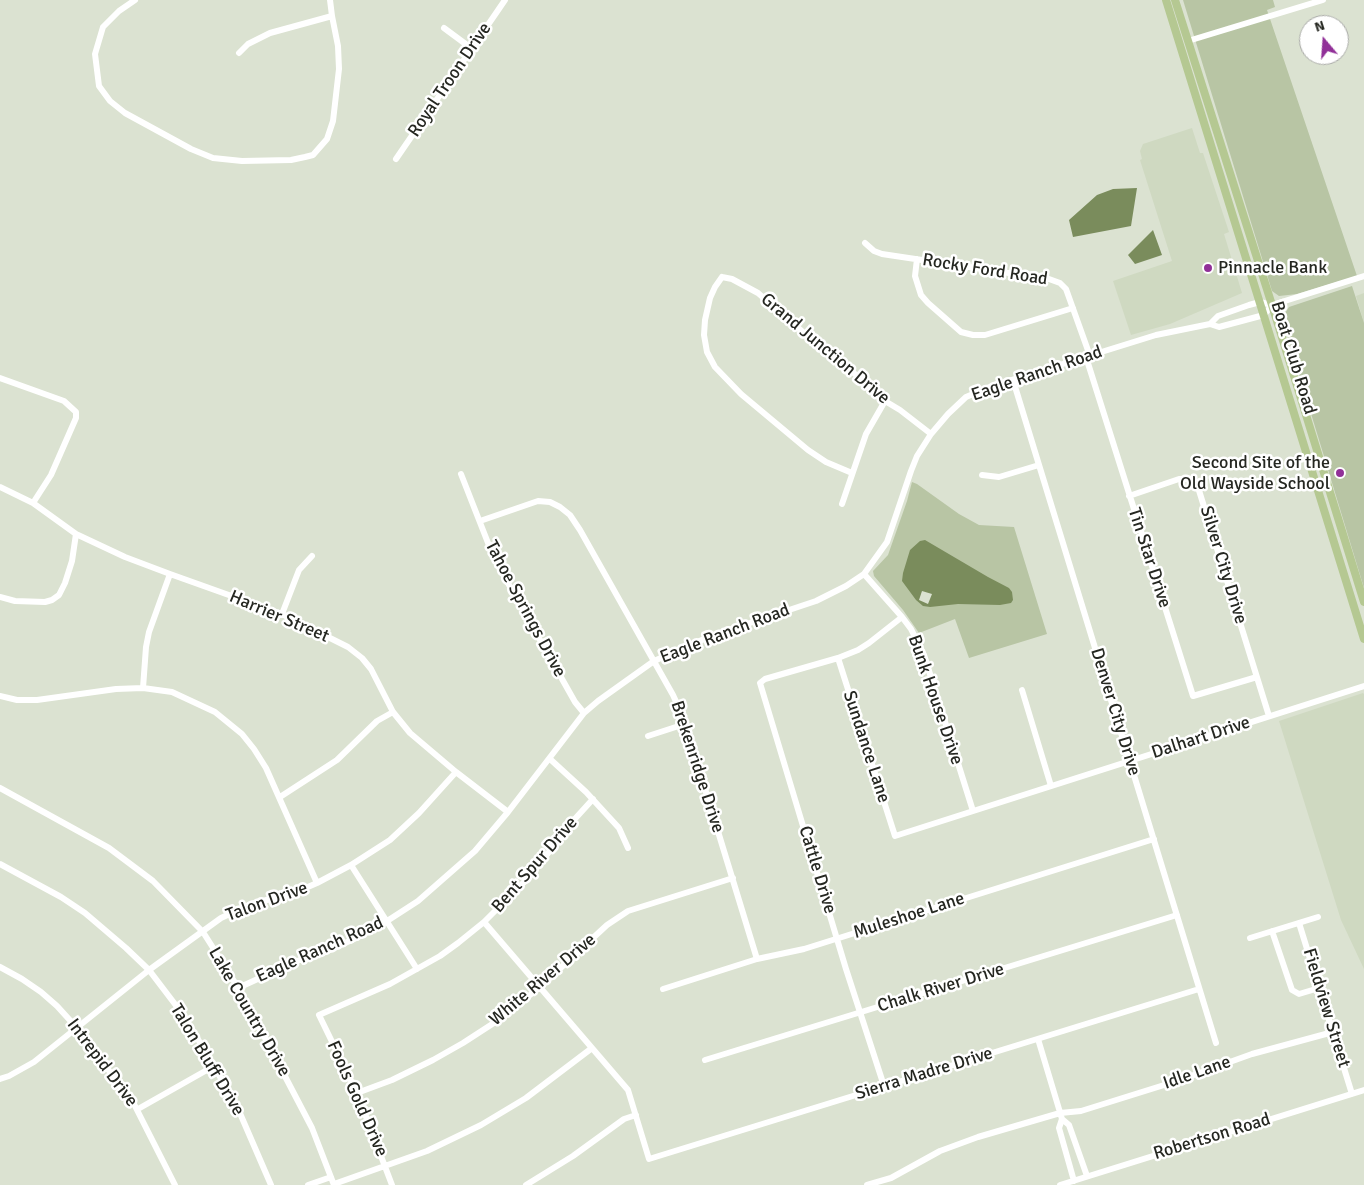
<!DOCTYPE html>
<html>
<head>
<meta charset="utf-8">
<style>
  body { margin:0 }
  #map { position:relative; width:1364px; height:1185px; overflow:hidden; background:#dbe2d1; font-family:Signika,sans-serif }
  canvas { display:block }
  .north { position:absolute; left:1299px; top:15px; width:50px; height:50px; box-sizing:border-box; background:#fff; border:1px solid #a8a9a6; border-radius:50%; rotate:342deg; font-size:14px; font-weight:700; line-height:20px; text-align:center; color:#252721 }
  .north::after { content:''; display:block; margin:auto; width:18px; height:22px; background:#913098; clip-path:polygon(50% 0,100% 100%,50% 72%,0 100%) }
</style>
</head>
<body>
<div id="map">
<canvas width="1364" height="1185"></canvas>
<div class="north">N</div>
</div>
<script>
const c = document.querySelector('canvas').getContext('2d');
c.lineJoin = 'round';
function fillPath(path, color) { c.fillStyle = color; c.fill(path, 'evenodd'); }
const poly = rows => new Path2D(rows.map(r => 'M' + r).join(''));
function stroke(path, color, width, dash) { c.strokeStyle = color; c.lineWidth = width; c.lineCap = dash ? 'butt' : 'round'; c.setLineDash(dash || []); c.stroke(path); }
function drawText(font, color, halo, rows, align = 'center') {
  c.font = font + ' Signika,sans-serif'; c.lineWidth = 5; c.setLineDash([]); c.textBaseline = 'middle'; c.strokeStyle = halo; c.fillStyle = color; for (const [text, x, y, turn = 0] of rows) {
    c.save(); c.translate(x, y); c.rotate((+turn || 0) * Math.PI / 180); c.textAlign = isNaN(turn) ? turn : align; if (halo) c.strokeText(text, 0, 0); c.fillText(text, 0, 0); c.restore();
  }
}
const built = poly([
  [1192,128,1200,153,1203,153,1229,232,1224,234,1242,293,1170,324,1131,335,1113,281,1172,261,1140,160,1142,159,1140,151,1143,144],
  [1364,293,1364,323,1356,296],
  [1363,693,1364,694,1364,969,1341,920,1279,721]
]);
const green = poly([
  [1183,0,1273,0,1275,7,1267,10,1357,276,1297,294,1279,296,1272,291],
  [1352,286,1364,323,1364,588,1282,318,1289,307],
  [912,482,917,484,959,514,979,525,1014,527,1047,634,969,658,955,619,919,633,903,610,874,576,873,571,888,555,907,501]
]);
const water = poly([
  [1137,188,1131,226,1073,237,1069,220,1097,195,1113,189],
  [1153,230,1162,255,1135,264,1128,255],
  [925,540,988,577,1009,588,1012,592,1013,600,1011,603,1000,605,958,604,930,607,923,606,916,600,902,581,903,573,910,550,920,541]
]);
const pier = poly([
  [922,591,932,594,928,604,919,600]
]);
const minor = poly([
  [135,0,119,11,103,27,95,54,99,86,110,101,125,113,191,149,213,158,242,161,291,160,305,157,313,155,327,139,333,121,339,69,338,46,332,16,330,0],
  [444,28,471,48],
  [1188,41,1323,0],
  [239,53,248,44,270,33,332,16],
  [396,159,505,0],
  [865,243,874,251,882,254,1049,279,1060,283,1066,289,1090,356],
  [917,259,915,276,921,295,928,303,961,332,973,335,985,335,1073,308],
  [722,277,715,287,710,298,705,320,704,335,707,352,715,367,741,394,808,450,826,462,852,473],
  [722,277,732,279,758,293,804,333,860,378,885,401,900,410,931,434],
  [1272,305,1364,276],
  [1210,324,1218,316,1249,305,1260,302,1272,305],
  [1086,357,1193,696,1257,677],
  [0,378,64,401,76,412,76,418,51,475,33,503],
  [1013,380,1216,1043],
  [461,474,490,548,500,569,575,702,584,713],
  [982,475,999,477,1039,465],
  [0,487,33,503,76,534,125,557,170,574,282,614,348,647,362,658,371,669,393,712,410,733,456,772,508,812],
  [1129,496,1179,479,1189,479,1197,484,1269,716],
  [842,504,866,434,885,401],
  [480,521,538,501,550,502,560,507,570,515,580,530,673,695,683,717,757,959],
  [864,574,902,617,911,629,924,655,973,811],
  [0,597,15,601,45,602,52,600,59,595,65,583,72,561,76,534],
  [282,614,299,570,312,556],
  [838,658,895,836,1364,686],
  [143,688,146,647,149,632,170,574],
  [1022,690,1051,786],
  [0,696,17,700,37,700,116,689,143,688,172,692,215,712,242,734,254,749,266,768,317,883],
  [648,736,685,724],
  [550,759,586,792,619,828,628,848],
  [0,788,109,848,153,881,203,932,241,992,312,1128,334,1185],
  [280,797,337,760,377,721,393,712],
  [0,864,61,897,85,913,126,948,149,970,184,1016,214,1066,239,1111,271,1185],
  [351,865,417,969],
  [484,922,628,1090,649,1159,1199,989],
  [1299,923,1352,1094],
  [1272,931,1292,990,1299,994,1319,988],
  [1250,938,1318,917],
  [0,967,22,979,41,992,57,1006,77,1028,134,1104,175,1185],
  [238,988,297,961,323,953,354,939,384,923,418,901,475,851,508,812,584,713,598,701,654,661,711,636,816,601,846,586,864,574,887,542,911,471,917,456,931,434,948,414,966,397,992,386,1156,335,1210,324,1219,327,1264,315,1272,305],
  [663,989,757,959,804,949,1154,839],
  [1038,1039,1062,1119,1069,1125,1087,1176],
  [705,1060,1177,915],
  [0,1079,9,1076,34,1062,149,970,221,918,251,904,294,893,317,883,351,865,390,840,419,813,456,772],
  [884,1086,846,969,760,683,765,679,838,658,858,650,869,643,902,617],
  [357,1093,392,1080,433,1060,463,1043,500,1019,540,987,607,925,628,911,733,878],
  [138,1109,214,1066],
  [1062,1119,1059,1128,1074,1181],
  [334,1184,427,1151,481,1125,526,1098,592,1048],
  [308,1185,331,1177],
  [392,1185,357,1093,319,1015,390,984,440,956,458,943,484,922,532,874,573,821,593,799],
  [526,1185,573,1156,624,1119,636,1115],
  [867,1185,891,1178,940,1151,978,1137,1060,1113,1081,1111,1177,1081,1252,1054,1333,1032],
  [1060,1185,1364,1090]
]);
const major = poly([
  [1166,0,1364,639],
  [1175,0,1272,305,1364,602]
]);
const markers = [
  [1208,268,5,"#913098"],
  [1340,473,5,"#913098"]
];
const streetNames = [
  ["Royal Troon Drive",450,80,-56],
  ["Rocky Ford Road",985,270,9],
  ["Grand Junction Drive",825,349,40],
  ["Boat Club Road",1293,358,73],
  ["Eagle Ranch Road",1037,374,-19],
  ["Tin Star Drive",1149,558,72],
  ["Silver City Drive",1223,565,73],
  ["Tahoe Springs Drive",525,609,62],
  ["Harrier Street",279,617,23],
  ["Eagle Ranch Road",725,634,-21],
  ["Bunk House Drive",935,700,71],
  ["Denver City Drive",1115,712,73],
  ["Dalhart Drive",1201,738,-18],
  ["Sundance Lane",866,747,72],
  ["Brekenridge Drive",697,767,72],
  ["Bent Spur Drive",535,865,-49],
  ["Cattle Drive",817,870,73],
  ["Talon Drive",267,902,-20],
  ["Muleshoe Lane",909,916,-18],
  ["Eagle Ranch Road",320,950,-24],
  ["White River Drive",543,980,-40],
  ["Chalk River Drive",941,988,-17],
  ["Fieldview Street",1326,1008,73],
  ["Lake Country Drive",249,1012,60],
  ["Talon Bluff Drive",207,1060,59],
  ["Intrepid Drive",102,1063,53],
  ["Idle Lane",1197,1073,-19],
  ["Sierra Madre Drive",924,1074,-17],
  ["Fools Gold Drive",357,1099,66],
  ["Robertson Road",1212,1137,-17]
];
const poiNames = [
  ["Pinnacle Bank",1218,268],
  ["Second Site of the",1330,463,"right"],
  ["Old Wayside School",1330,484,"right"]
];
fillPath(built, '#cfd9c1');
fillPath(green, '#b8c5a4');
fillPath(water, '#7a8c5c');
fillPath(pier, '#dbe2d1');
stroke(minor, '#fff', 6);
stroke(major, '#b5c892', 8);
for (const [x, y, r, color] of markers) { const dot = new Path2D(); dot.arc(x, y, r, 0, 2 * Math.PI); c.fillStyle = color; c.fill(dot); stroke(dot, '#fff', 2); }
drawText('18px', '#252721', '#fff', streetNames);
drawText('18px', '#252721', '#fff', poiNames, 'left');
</script>
</body>
</html>
